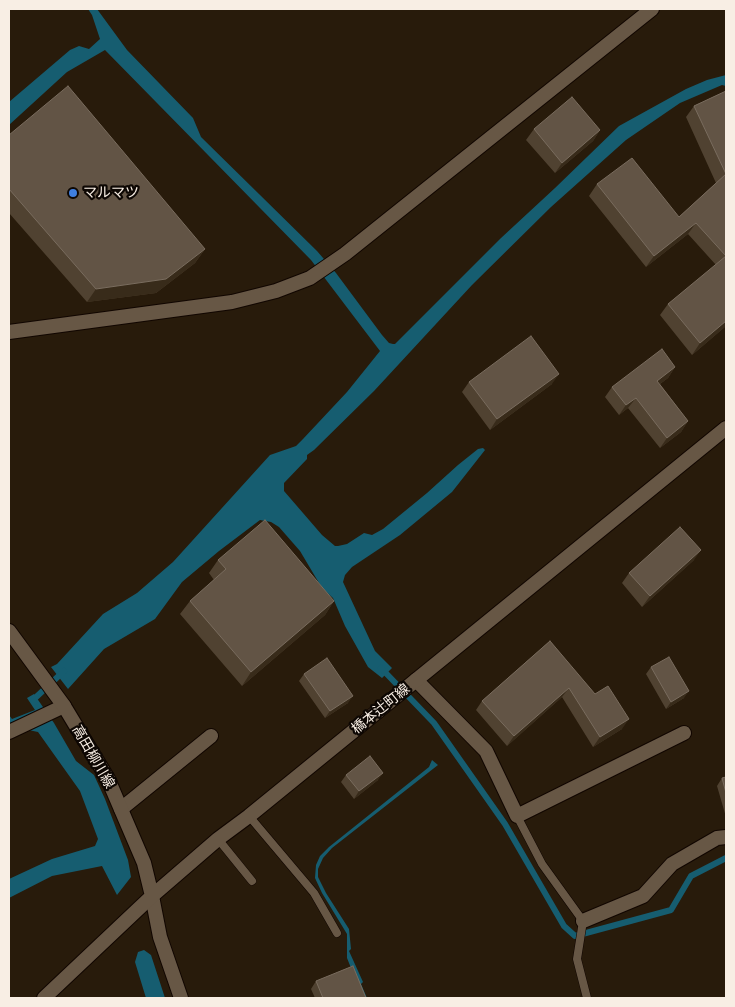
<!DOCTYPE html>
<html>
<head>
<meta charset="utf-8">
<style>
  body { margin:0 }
  #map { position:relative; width:735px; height:1007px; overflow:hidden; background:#281b0b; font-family:"PT Sans",sans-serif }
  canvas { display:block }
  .frame { position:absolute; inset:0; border:10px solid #f8eee4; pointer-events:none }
</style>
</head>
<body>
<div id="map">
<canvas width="735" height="1007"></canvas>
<div class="frame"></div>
</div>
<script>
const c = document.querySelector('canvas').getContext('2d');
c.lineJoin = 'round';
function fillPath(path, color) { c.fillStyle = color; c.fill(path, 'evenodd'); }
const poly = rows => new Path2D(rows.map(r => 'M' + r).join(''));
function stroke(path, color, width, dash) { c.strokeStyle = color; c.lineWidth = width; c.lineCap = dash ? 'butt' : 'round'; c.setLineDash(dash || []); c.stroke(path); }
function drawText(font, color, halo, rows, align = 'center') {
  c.font = font + ' "PT Sans","Noto Sans JP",sans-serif'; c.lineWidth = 4.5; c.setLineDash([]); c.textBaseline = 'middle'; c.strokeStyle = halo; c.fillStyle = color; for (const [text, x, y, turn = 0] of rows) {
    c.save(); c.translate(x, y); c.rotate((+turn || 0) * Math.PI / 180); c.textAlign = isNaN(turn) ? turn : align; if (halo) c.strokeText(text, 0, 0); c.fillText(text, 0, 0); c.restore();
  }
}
const water = poly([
  [88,9,97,9,127,50,193,118,201,137,317,251,336,273,382,335,389,343,393,344,395,344,501,238,555,188,619,126,686,89,707,80,726,75,726,86,722,85,680,103,626,140,551,207,472,285,374,391,314,450,307,455,307,459,284,483,284,491,322,535,335,546,338,546,347,544,364,533,372,535,383,529,427,493,458,465,478,449,483,448,485,450,452,492,400,535,352,567,345,575,343,582,375,651,392,668,382,678,368,667,345,626,333,598,322,588,300,551,279,527,271,522,260,520,219,551,182,582,155,619,104,649,68,689,51,667,57,664,103,614,137,593,173,562,270,455,296,446,303,439,347,392,380,351,311,260,105,50,67,72,9,125,9,102,70,50,79,46,89,49,100,39,92,15],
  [34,694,54,723,76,761,94,775,105,799,128,860,131,877,117,895,102,866,52,876,9,898,9,879,52,859,95,846,98,839,80,791,38,732,9,726,9,715,12,719,35,710,27,698],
  [432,760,438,765,332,848,323,858,318,869,318,877,326,893,349,929,351,949,349,951,363,982,361,984,367,998,363,998,347,958,347,934,322,893,315,878,316,865,320,856,329,847,429,767],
  [144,950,151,955,165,998,146,998,135,962,138,952]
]);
const stream = poly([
  [381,668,434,723,505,824,564,926,575,936,671,910,691,876,726,858],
  [34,702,33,700,64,671]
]);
const service = poly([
  [249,816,314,893,337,933],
  [517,816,542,864,583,921,577,959,587,998],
  [218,839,252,881]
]);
const minor = poly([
  [416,680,486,751,517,816,684,733],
  [9,732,64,706],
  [121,809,211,736],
  [152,896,160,937,181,998],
  [583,921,643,896,672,864,717,838,726,837]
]);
const tertiary = poly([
  [9,332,232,302,276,291,310,278,345,254,652,9]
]);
const secondary = poly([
  [9,631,64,706,108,779,144,863,152,896],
  [44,998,152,896,218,839,249,816,726,428]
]);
const wall = poly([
  [726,91,726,326,692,355,660,315,668,304,716,265,688,234,646,267,589,196,597,184,679,217,716,183,686,117,694,106],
  [534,129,600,130,593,141,555,173,526,140],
  [9,135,205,249,195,263,156,293,87,302,9,213],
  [675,367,668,378,660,384,688,421,681,432,660,448,628,408,619,415,605,397,612,387],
  [469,382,552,384,490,430,462,392],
  [218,560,334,601,325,615,242,686,180,614,190,601,214,580,209,573],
  [694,560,642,607,622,583,629,573],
  [550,641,622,729,593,747,562,697,507,746,476,710,482,701],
  [651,667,684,698,666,709,646,674],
  [304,674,348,703,325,718,299,681],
  [346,775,378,780,354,799,341,782],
  [726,777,726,817,717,786,722,778],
  [316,981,366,998,315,998,311,989]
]);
const shadedWall = poly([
  [600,130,593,141,555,173,562,163],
  [696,223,688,234,646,267,654,256],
  [205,249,195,263,156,293,87,302,96,289],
  [726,321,726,326,692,355,700,343],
  [675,367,668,378,650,391,657,381],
  [559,374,552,384,490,430,497,419],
  [636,398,628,408,619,415,626,405],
  [688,421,681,432,660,448,667,438],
  [701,550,694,560,642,607,650,596],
  [334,601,325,615,242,686,251,672],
  [569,688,562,697,507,746,514,736],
  [689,691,684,698,666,709,671,702],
  [353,696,348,703,325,718,330,711],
  [629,719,622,729,593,747,600,737],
  [383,773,378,780,354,799,359,791]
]);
const building = poly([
  [68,86,205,249,166,279,96,289,9,189,9,135,68,86],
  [726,91,726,256,696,223,654,256,597,184,632,158,679,217,726,174,694,106,726,91],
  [572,97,600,130,562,163,534,129,572,97],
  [726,256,726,321,700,343,668,304,726,256],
  [531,336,559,374,497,419,469,382,531,336],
  [662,349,675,367,657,381,688,421,667,438,636,398,626,405,612,387,662,349],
  [265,520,334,601,251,672,190,601,226,569,218,560,265,520],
  [680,527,701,550,650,596,629,573,680,527],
  [550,641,595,694,608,686,629,719,600,737,569,688,514,736,482,701,550,641],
  [669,657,689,691,671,702,651,667,669,657],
  [327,658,353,696,330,711,304,674,327,658],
  [370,756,383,773,359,791,346,775,370,756],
  [726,777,726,793,722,778,726,777],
  [353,966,366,998,323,998,316,981,353,966]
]);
const markers = [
  [73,193,5,"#3f7fe0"]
];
const poiNames = [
  ["マルマツ",83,193]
];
const streetNames = [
  ["橋本辻町線",381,709,-39],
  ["高田柳川線",93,757,60]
];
fillPath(water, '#165d70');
stroke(stream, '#165d70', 6);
stroke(service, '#110600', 9);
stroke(minor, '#110600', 16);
stroke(tertiary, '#110600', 16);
stroke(secondary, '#110600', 16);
stroke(service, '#675745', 8);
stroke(minor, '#675745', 14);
stroke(tertiary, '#675745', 14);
stroke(secondary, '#675745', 14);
fillPath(wall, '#504231');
fillPath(shadedWall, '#382b1a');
fillPath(building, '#625445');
stroke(building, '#796c5e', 1);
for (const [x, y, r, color] of markers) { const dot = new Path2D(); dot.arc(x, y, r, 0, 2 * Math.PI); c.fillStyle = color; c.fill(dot); stroke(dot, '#0d0703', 2); }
drawText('14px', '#f8eee4', '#0d0703', poiNames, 'left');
drawText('14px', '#f8eee4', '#0d0703', streetNames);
</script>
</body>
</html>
